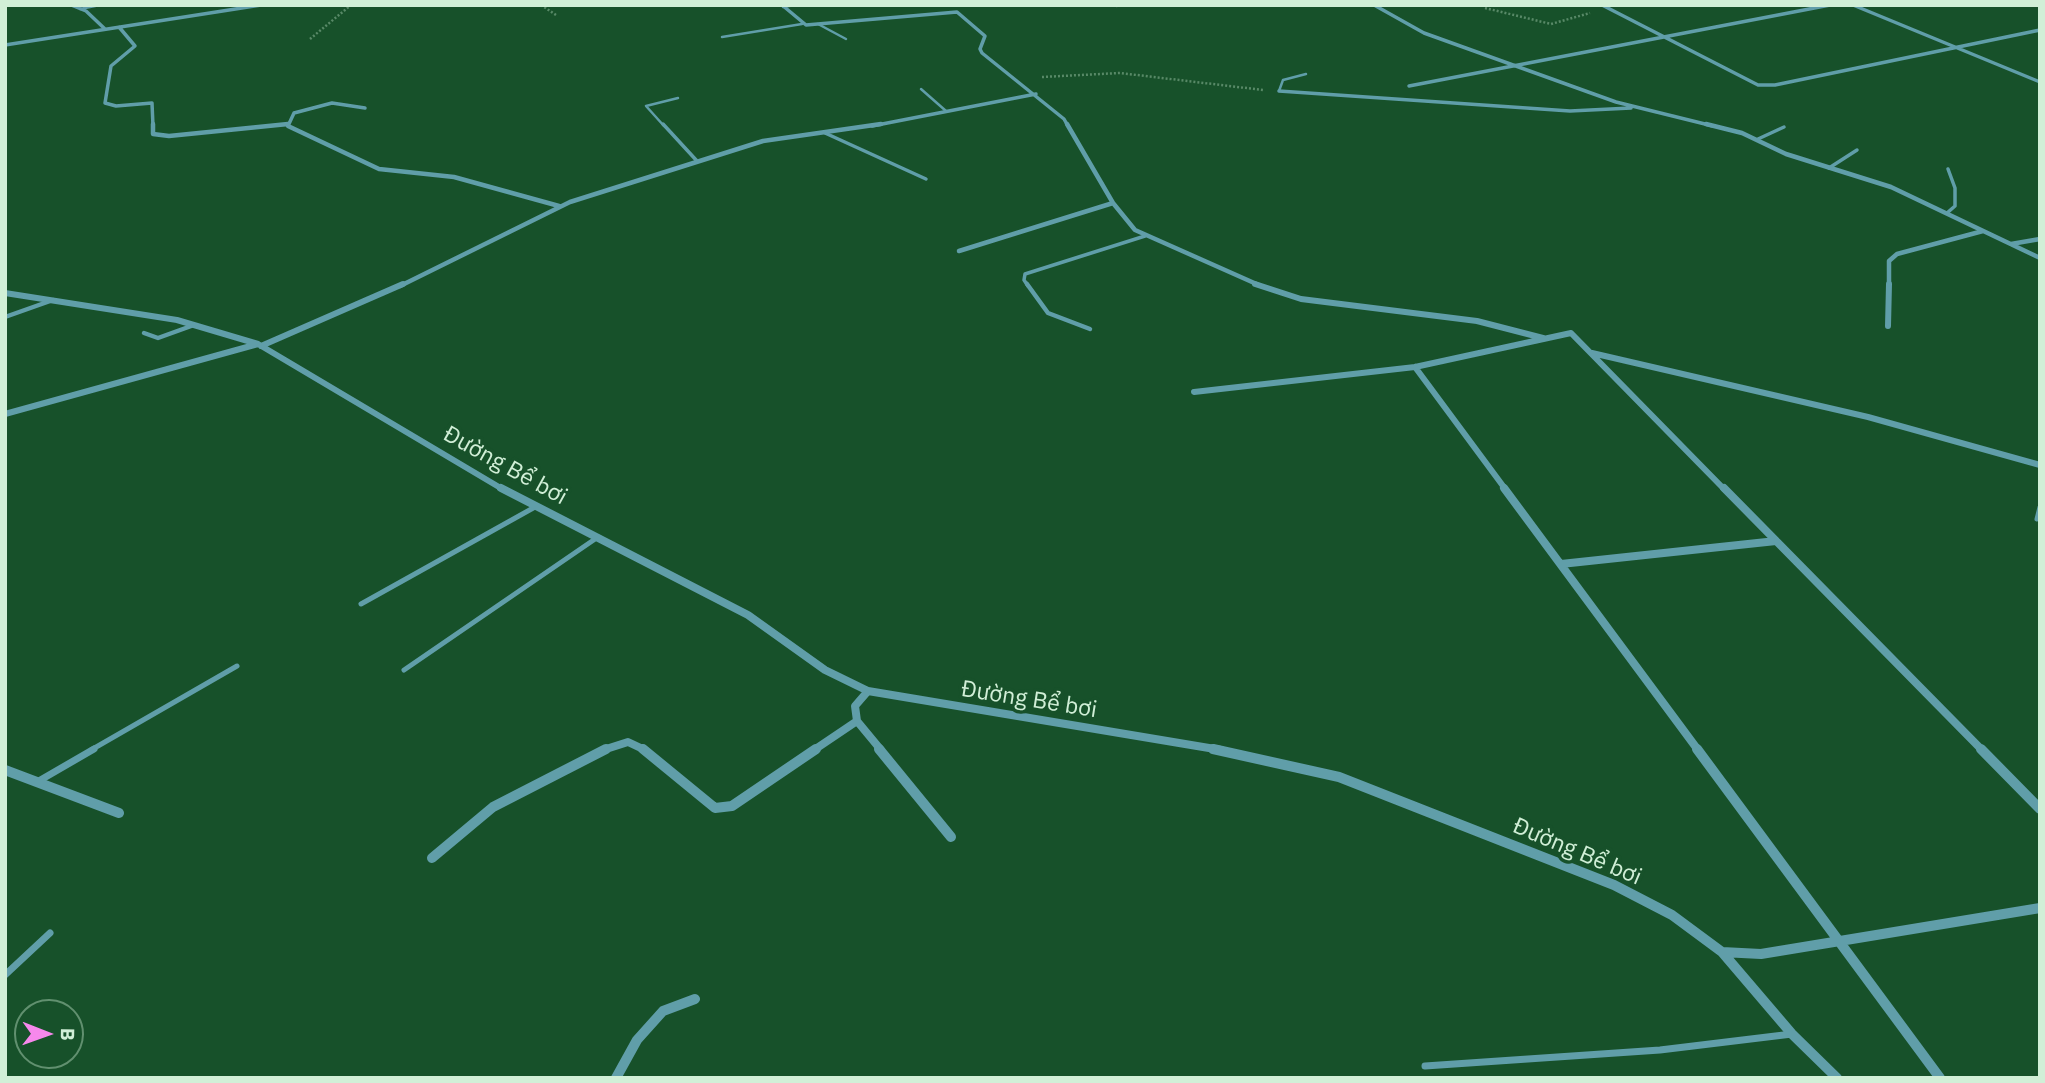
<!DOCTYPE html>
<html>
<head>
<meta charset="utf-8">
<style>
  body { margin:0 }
  #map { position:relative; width:2045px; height:1083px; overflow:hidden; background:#17512a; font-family:"IBM Plex Sans",sans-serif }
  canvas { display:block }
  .frame { position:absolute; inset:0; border:7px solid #d1efd7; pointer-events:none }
  .north { position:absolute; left:14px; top:999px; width:70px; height:70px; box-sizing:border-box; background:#17512a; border:2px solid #61906f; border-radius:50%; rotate:91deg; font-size:19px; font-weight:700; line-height:28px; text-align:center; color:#d1efd7 }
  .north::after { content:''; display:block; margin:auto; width:24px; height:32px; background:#f788ec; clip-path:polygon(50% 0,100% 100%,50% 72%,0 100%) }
</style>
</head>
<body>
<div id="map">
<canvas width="2045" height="1083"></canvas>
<div class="frame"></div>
<div class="north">B</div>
</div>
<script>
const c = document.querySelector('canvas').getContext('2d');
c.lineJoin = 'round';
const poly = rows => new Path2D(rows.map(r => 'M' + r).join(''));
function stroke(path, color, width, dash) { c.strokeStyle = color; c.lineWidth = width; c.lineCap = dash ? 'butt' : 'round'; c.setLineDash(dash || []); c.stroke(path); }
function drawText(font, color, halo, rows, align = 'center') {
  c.font = font + ' "IBM Plex Sans",sans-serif'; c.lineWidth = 7; c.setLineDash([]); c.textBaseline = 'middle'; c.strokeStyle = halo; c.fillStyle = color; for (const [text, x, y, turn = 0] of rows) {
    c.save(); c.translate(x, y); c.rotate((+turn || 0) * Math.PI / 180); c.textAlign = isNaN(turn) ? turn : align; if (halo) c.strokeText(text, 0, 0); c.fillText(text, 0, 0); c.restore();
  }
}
const path = poly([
  [541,5,556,15],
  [1116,6,1132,5],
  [1485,8,1551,24,1590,13],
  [310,39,351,5],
  [1042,77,1120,73,1263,90]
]);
const serviceFar4 = poly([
  [783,7,795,5],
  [80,9,100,5],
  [818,24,846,39],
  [722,37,802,24],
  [921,89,946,111],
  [1279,91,1283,80,1306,74],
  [664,126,646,106,678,98]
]);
const serviceFar3 = poly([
  [663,124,697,161],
  [825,133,926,179],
  [1758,139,1784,127],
  [1829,168,1857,150],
  [1947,213,1955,206,1955,188,1948,169],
  [1028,286,1024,280,1025,274,1145,236]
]);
const serviceFar2 = poly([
  [1027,284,1048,313,1090,329],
  [5,317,53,300],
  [144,333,158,338,194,325]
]);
const serviceFar1 = poly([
  [2037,519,2040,507],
  [361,604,535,507],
  [404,670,598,537],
  [91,750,237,666]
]);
const service = poly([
  [37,782,94,749],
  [5,975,50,933],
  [1425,1066,1660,1050,1792,1034]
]);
const minorFar4 = poly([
  [71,5,86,11,105,29],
  [782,5,806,25,957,12,985,36,980,49,982,53,1064,119,1068,126],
  [1374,5,1424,33,1616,102,1713,126],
  [1602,5,1758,85,1775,85,2040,30],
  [1853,5,2040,82],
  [119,27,135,46,111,66,105,103,116,106,152,103,153,126],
  [5,45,261,5],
  [1409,86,1830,5],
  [1279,91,1570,111,1631,108],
  [288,126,294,113,332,103,365,108],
  [872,126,1036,94]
]);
const minorFar3 = poly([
  [153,124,153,134,169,136,288,124],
  [1067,124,1113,203,1135,230,1261,286],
  [1706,124,1742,133,1786,154,1891,187,2040,258],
  [288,126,379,169,454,177,559,206],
  [2011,244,2040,239],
  [959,251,1113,203],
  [400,286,570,202,763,141,881,124],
  [1889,286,1889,261,1897,254,1983,231]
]);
const minorFar2 = poly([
  [1255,284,1301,299,1477,321,1543,338],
  [5,293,177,320,258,344,504,490],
  [1888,326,1889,284],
  [261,346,403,284],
  [1592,353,1868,417,2040,465],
  [1415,367,1506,490],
  [1194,392,1415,367,1571,333,1725,490],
  [5,414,258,344]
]);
const minorFar1 = poly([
  [501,488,748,615,825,670,868,691,1221,750],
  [1504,488,1698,750],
  [1724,488,1982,750],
  [1561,564,1776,541],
  [868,691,855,706,857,721,881,750],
  [603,750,628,742,645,750],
  [814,750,857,721]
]);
const minor = poly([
  [643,749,715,808,732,806,816,749],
  [879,749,951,837],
  [1213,749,1339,777,1614,885,1672,915,1722,952,1761,954,2040,908],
  [1697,749,1940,1078],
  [1981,749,2040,809],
  [5,770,119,813],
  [432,858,493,807,606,749],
  [1722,952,1792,1034,1837,1078],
  [616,1078,637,1040,663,1011,695,999]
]);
const streetNames = [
  ["Đường Bể bơi",505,466,29],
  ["Đường Bể bơi",1029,700,9],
  ["Đường Bể bơi",1577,852,23]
];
stroke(path, '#588967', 2.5, [2, 2]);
stroke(serviceFar4, '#609ea9', 2.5);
stroke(serviceFar3, '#609ea9', 3.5);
stroke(serviceFar2, '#609ea9', 4.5);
stroke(serviceFar1, '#609ea9', 5);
stroke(service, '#609ea9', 7);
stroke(minorFar4, '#609ea9', 3.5);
stroke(minorFar3, '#609ea9', 4.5);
stroke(minorFar2, '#609ea9', 6);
stroke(minorFar1, '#609ea9', 8);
stroke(minor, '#609ea9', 10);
drawText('23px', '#d1efd7', '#17512a', streetNames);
</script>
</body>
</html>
